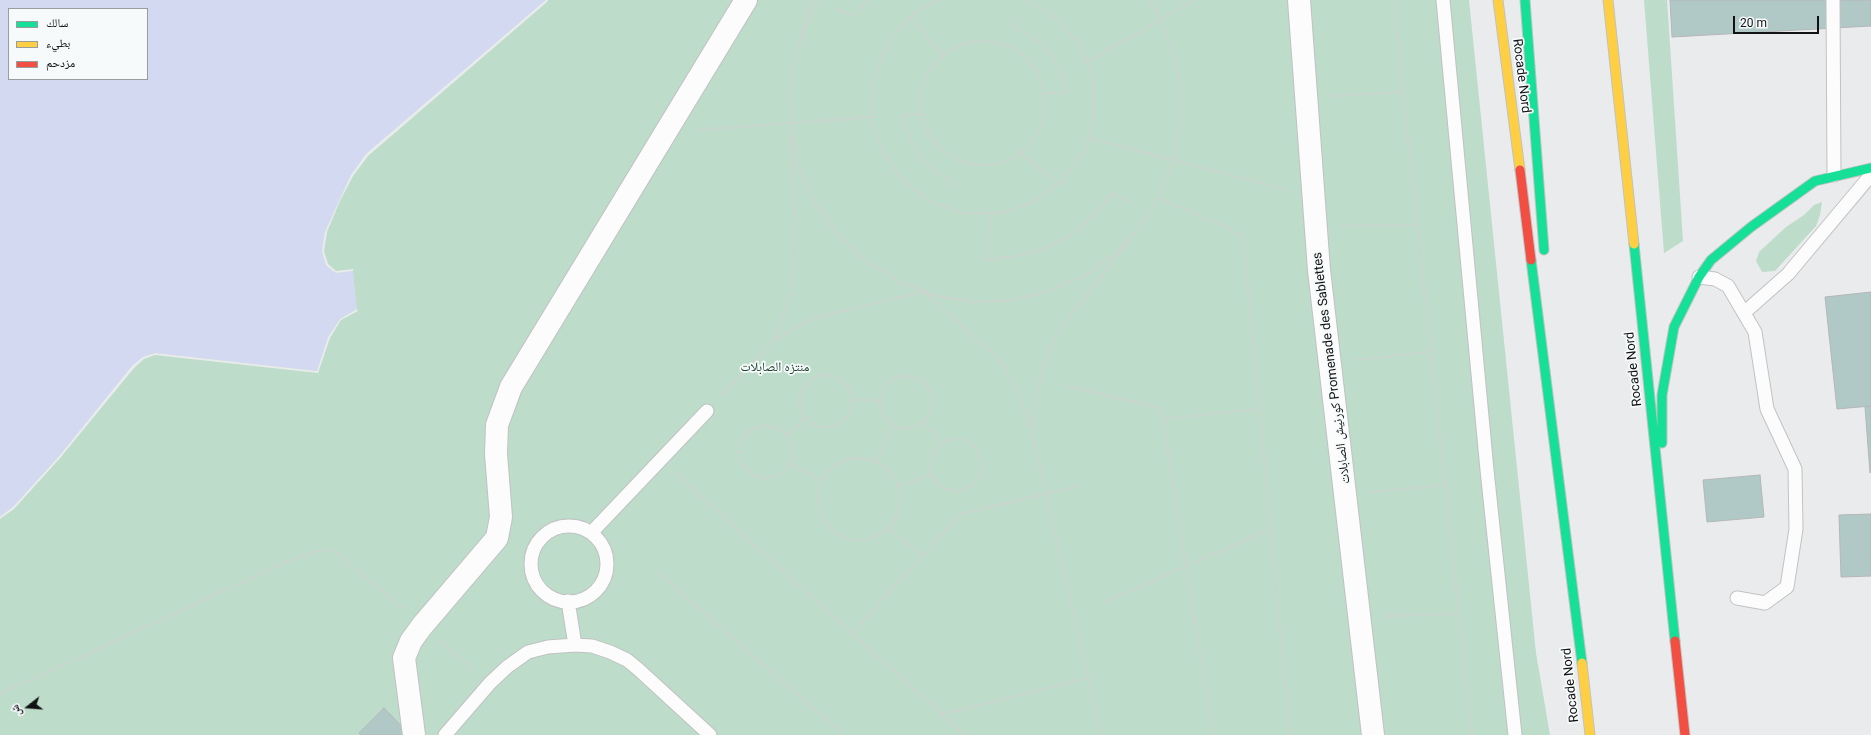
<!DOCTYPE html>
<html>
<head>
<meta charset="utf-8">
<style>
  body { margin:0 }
  #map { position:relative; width:1871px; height:735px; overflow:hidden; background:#eaebec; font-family:Roboto,"Noto Naskh Arabic",sans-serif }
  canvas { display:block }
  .legend { position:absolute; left:8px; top:8px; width:140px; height:72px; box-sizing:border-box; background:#f6fafb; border:1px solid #9a9d9e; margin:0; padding:5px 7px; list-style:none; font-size:12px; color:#111212 }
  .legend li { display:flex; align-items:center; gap:8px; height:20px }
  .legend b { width:20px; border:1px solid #9a9d9e }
  .north { position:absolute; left:8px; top:687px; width:40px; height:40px; -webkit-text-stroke:3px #f6fafb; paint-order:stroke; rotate:253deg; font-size:11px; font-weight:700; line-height:16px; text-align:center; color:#111212 }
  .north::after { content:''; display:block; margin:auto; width:14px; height:18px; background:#111212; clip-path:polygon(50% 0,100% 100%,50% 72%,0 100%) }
  .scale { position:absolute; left:1733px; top:16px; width:86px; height:18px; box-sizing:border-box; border:2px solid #111212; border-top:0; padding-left:5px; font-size:12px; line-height:14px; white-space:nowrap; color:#111212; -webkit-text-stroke:3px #f6fafb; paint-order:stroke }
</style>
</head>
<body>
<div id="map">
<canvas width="1871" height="735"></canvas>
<ul class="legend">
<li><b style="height:5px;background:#16e098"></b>سالك</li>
<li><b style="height:5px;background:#ffcf43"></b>بطيء</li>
<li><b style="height:5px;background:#f24e42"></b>مزدحم</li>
</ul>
<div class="north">ش</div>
<div class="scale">20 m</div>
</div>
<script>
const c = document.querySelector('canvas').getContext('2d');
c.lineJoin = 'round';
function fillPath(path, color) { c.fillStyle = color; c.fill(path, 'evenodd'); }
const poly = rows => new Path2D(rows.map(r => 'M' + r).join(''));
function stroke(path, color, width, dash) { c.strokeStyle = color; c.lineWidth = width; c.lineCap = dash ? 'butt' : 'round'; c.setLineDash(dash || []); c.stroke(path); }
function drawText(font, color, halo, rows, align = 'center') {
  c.font = font + ' Roboto,"Noto Naskh Arabic",sans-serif'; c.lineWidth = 3.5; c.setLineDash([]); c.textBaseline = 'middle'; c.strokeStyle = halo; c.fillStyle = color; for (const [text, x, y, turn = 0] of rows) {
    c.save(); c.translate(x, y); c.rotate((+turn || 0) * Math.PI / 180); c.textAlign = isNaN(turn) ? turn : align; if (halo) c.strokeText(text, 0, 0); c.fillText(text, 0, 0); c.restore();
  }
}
const green = poly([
  [546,0,1469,0,1536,653,1550,735,0,735,0,517,13,507,143,357,336,273,326,265,322,251,325,232,351,175,366,154],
  [1644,0,1667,0,1683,241,1664,253],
  [1822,202,1820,215,1816,226,1775,271,1762,272,1756,261,1759,252,1786,227,1804,215,1814,205]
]);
const water = poly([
  [0,0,546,0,366,154,351,175,325,232,322,251,326,265,336,273,353,271,357,309,340,319,328,337,318,371,155,353,143,357,132,367,60,455,13,507,0,517],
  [9,9,147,9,147,79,9,79]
]);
const pier = poly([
  [546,0,548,0,547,2,368,156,353,176,340,201,327,232,324,251,328,264,336,271,353,269,353,271,336,273,326,265,322,251,325,232,351,175,366,154],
  [357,309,358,311,341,320,330,338,318,373,155,355,144,359,134,368,61,457,14,509,0,519,0,517,13,507,60,455,132,366,143,357,155,353,317,371,328,337,340,319]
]);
const building = poly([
  [1670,0,1871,0,1871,26,1672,37,1670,0],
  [1871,292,1871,406,1837,409,1825,297,1871,292],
  [1871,406,1871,472,1870,473,1865,407,1871,406],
  [1760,475,1764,517,1707,522,1703,480,1760,475],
  [1871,514,1871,576,1841,577,1839,515,1871,514],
  [384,708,409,734,408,735,361,735,359,733,384,708]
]);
const path = poly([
  [821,0,813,11,798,47,790,86,791,123,798,165,814,201,837,234,866,261,899,282,936,296,975,302,1013,300,1049,291,1084,276,1115,254,1140,226,1158,198,1173,161,1180,121,1180,84,1172,47,1157,12,1149,0],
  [939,0,913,14,888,43,874,78,872,117,882,151,902,180,931,202,965,213,1001,213,1034,202,1063,181,1084,152,1089,138,1093,118,1093,82,1087,62,1080,46,1055,17,1026,0],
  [1394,0,1403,92,1472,735],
  [837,9,854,16,867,0],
  [910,18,943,55],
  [1015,21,1013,26,1038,41,1052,57,1061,74,1067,92,1044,94],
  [801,36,811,0],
  '921 103a62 62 0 1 1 124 0a62 62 0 1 1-124 0Z',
  [1087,62,1195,0],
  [1331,96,1403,92],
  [921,114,902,115,904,122,911,140,921,158,935,172,950,179,948,186],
  [697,130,872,117],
  [1089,138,1287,190],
  [1020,153,1059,184],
  [1158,198,1224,226,1242,237,1244,242,1290,735],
  [992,213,986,260,1019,256,1043,249,1061,241,1082,227,1096,213,1112,193,1132,202],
  [1341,226,1417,225],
  [773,341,784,316,793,285,795,222,791,133],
  [1355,360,1430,352],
  '800 401a26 26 0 1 1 52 0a26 26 0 1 1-52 0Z',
  '880 402a26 26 0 1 1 52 0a26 26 0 1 1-52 0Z',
  [1065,386,1161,408,1213,735],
  [721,396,773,341,804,323,829,314,924,292,988,349,1005,367,1018,394,1031,427,1101,735],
  [852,400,880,400],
  [1163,419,1259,409],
  [923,422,941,443],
  '740 452a26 26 0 1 1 52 0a26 26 0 1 1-52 0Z',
  [1031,427,1038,388,1051,344,1065,323,1130,239],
  [786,436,805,418],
  '930 465a26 26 0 1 1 52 0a26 26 0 1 1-52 0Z',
  '818 499a41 41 0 1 1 82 0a41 41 0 1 1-82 0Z',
  [876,462,894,425],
  [790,464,823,480],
  [676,474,965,735],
  [898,486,932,474],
  [1371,492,1445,485],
  [889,529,923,556],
  [660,574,844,735],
  [1105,602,1271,529],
  [1386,616,1458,614],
  [852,633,961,514,1078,486],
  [441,642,474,670],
  [0,694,293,559,317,551,332,549,403,609],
  [942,714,1088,678]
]);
const lane = poly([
  [1443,0,1487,470,1515,735],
  [1833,0,1834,175],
  [1699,277,1715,279,1728,286,1755,332,1767,409,1795,469,1796,529,1787,587,1765,603,1737,598],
  [1745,312,1788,274,1871,175],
  '531 564a38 38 0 1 1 76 0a38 38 0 1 1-76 0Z',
  [591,533,707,411],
  [568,601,575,645],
  [445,735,490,683,507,667,528,652,548,647,575,645,592,646,610,652,627,660,638,669,710,735]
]);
const street = poly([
  [1299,0,1319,270,1373,735],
  [414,735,404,658,411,641,422,626,497,538,501,517,496,454,497,425,511,387,746,0]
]);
const fast = poly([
  [1525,0,1544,250],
  [1634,244,1675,641],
  [1531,260,1582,663],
  [1662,443,1662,395,1674,327,1699,277,1711,260,1751,227,1815,181,1871,168]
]);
const slow = poly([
  [1498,0,1520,170],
  [1608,0,1634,244],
  [1582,663,1590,735]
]);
const jam = poly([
  [1520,170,1531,260],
  [1675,641,1685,735]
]);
const streetNames = [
  ["Rocade Nord",1521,76,83],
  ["كورنيش الصابلات Promenade des Sablettes",1332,368,-97],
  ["Rocade Nord",1634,369,-96],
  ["Rocade Nord",1571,685,-96]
];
const parkNames = [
  ["منتزه الصابلات",775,368]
];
fillPath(green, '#bddcca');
fillPath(water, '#d2d9f0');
fillPath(pier, '#eaebec');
fillPath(building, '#b0c9c7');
stroke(building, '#b5b6b7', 1);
stroke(lane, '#c1c2c3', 15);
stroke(street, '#c1c2c3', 24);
stroke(fast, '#c1c2c3', 11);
stroke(slow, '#c1c2c3', 11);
stroke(jam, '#c1c2c3', 11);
stroke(path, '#d0d1d1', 2.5, [2, 2]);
stroke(lane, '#fcfcfc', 13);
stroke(street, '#fcfcfc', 22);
stroke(fast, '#16e098', 9);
stroke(slow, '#ffcf43', 9);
stroke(jam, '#f24e42', 9);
drawText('13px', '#111212', '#f6fafb', streetNames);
drawText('13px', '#1c432e', '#f6fafb', parkNames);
</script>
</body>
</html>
